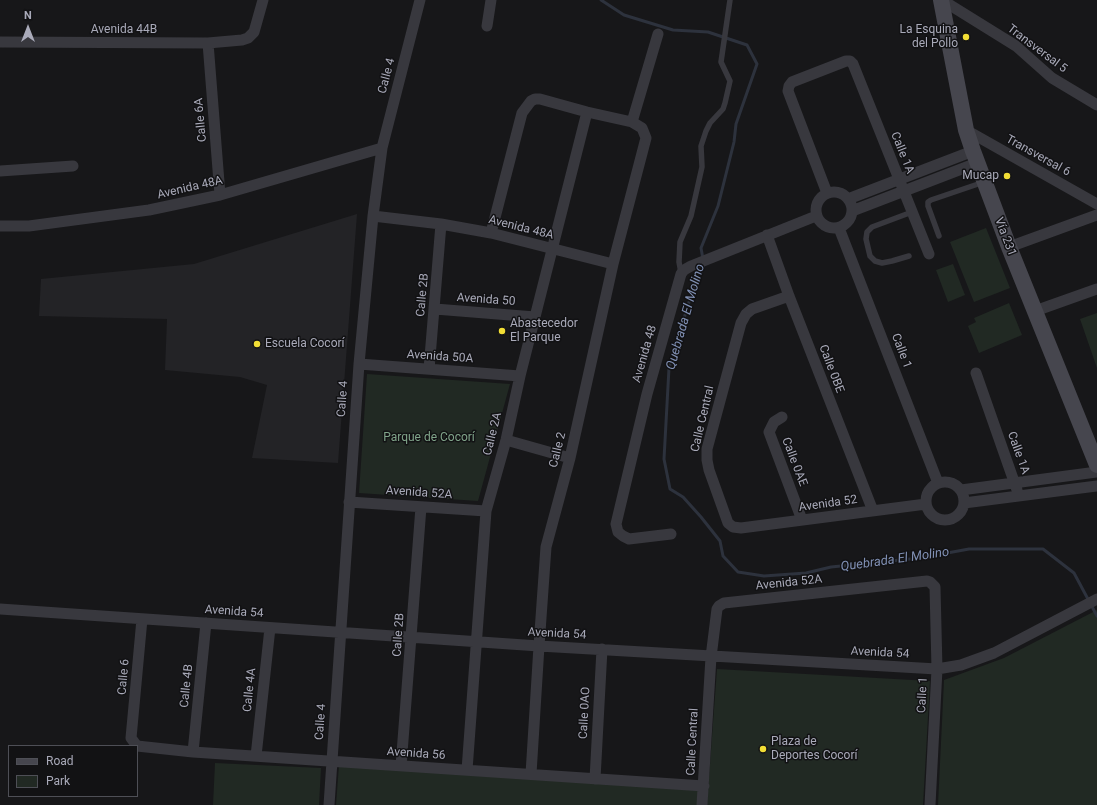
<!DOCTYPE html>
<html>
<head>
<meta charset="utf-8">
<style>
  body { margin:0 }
  #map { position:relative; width:1097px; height:805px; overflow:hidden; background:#171719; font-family:Roboto,sans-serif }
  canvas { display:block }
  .legend { position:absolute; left:8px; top:745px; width:130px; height:52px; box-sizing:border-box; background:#121214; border:1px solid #4e4f56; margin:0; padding:5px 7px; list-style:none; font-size:12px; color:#a9aab9 }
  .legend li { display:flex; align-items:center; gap:8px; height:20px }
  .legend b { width:20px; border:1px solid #4e4f56 }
  .north { position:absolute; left:8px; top:8px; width:40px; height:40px; -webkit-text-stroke:3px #121214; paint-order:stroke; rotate:0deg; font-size:11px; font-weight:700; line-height:16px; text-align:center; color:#a9aab9 }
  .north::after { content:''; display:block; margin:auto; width:14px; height:18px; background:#a9aab9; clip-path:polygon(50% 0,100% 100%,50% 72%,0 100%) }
</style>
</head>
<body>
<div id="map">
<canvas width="1097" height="805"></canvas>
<ul class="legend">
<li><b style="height:5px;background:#46464e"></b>Road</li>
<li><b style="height:11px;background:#212923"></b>Park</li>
</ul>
<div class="north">N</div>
</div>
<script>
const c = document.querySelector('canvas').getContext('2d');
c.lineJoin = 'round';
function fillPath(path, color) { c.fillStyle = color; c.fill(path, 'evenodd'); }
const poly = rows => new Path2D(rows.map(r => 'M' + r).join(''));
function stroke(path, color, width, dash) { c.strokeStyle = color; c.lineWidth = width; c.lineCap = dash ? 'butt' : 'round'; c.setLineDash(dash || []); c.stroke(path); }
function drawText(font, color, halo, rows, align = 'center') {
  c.font = font + ' Roboto,sans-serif'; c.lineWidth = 3; c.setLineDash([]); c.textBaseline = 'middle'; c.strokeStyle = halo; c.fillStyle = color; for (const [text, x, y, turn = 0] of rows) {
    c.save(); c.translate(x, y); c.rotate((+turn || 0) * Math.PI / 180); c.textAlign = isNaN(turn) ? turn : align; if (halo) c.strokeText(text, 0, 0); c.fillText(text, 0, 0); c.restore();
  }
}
const built = poly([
  [357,214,338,463,252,458,267,385,240,377,165,370,167,319,39,316,41,279,194,264]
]);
const green = poly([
  [986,228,1010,288,974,302,950,242],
  [953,264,965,295,948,302,936,270],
  [1009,303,1022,335,979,353,968,326,976,322,974,318],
  [1097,313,1097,368,1080,319],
  [367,374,510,384,478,501,359,493],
  [1097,610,1097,805,938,805,944,680,1004,658],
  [717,669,930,681,923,805,707,805],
  [215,763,321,768,319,805,213,805],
  [339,765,700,790,699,805,336,805]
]);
const stream = poly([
  [601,0,624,15,673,30,708,32,747,45,757,64,736,124,734,142,718,206,701,248,703,259],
  [704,265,689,302,669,368,664,459,670,489,683,497,701,517,720,541,723,556,738,572,764,576,806,573,831,567,920,558,969,549,1043,549,1074,573,1097,616]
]);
const service = poly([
  [939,236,928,206,928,202,931,200,984,182],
  [909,256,892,261,882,263,875,261,870,256,866,239,867,232,872,227,912,212],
  [681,273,679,262,680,242,691,216,702,167,701,146,706,131,710,123,723,109,725,103,730,81,721,62,730,0]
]);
const minor = poly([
  [942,0,1016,46,1052,78,1097,105],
  [487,26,491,0],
  [0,42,208,43,242,40,248,38,254,32,263,0],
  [208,43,220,195],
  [632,122,658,34],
  [966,130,1097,204],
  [0,171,73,166],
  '816 210a18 18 0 1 1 36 0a18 18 0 1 1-36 0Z',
  [827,193,788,91,789,86,792,82,846,61,850,61,853,64,929,254],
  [848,199,973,151],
  [852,211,977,163],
  [373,216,441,224,491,233,613,264],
  [0,226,29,226,149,210,220,195,382,148],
  [839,228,938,483],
  [491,233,522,113,531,101,535,99,540,99,587,112,632,122,642,128,646,138,613,264,570,458,546,547,539,646,531,774],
  [767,235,789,296,873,511],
  [1009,247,1097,215],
  [789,296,752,309,746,314,741,323,707,449,707,460,709,470,728,523,733,527,741,528,926,504],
  [435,309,535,317],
  [1035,311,1097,289],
  [359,364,520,376],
  [429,369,441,224],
  [976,373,1017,490],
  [782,417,774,422,769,432,802,520],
  [506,440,570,458],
  '926 501a19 19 0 1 1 38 0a19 19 0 1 1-38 0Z',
  [961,490,1097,472],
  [349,502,486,511],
  [964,503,1097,486],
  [671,534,629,539,623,536,618,532,616,524,647,394,681,274,684,270,691,266,816,216],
  [0,609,539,646,937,669,961,665,994,653,1097,599],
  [142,619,131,738,137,746,193,752,704,786],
  [193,752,206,623],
  [256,756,270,628],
  [401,766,421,507],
  [467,770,486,511,506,440,520,376,587,112],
  [595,779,602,649],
  [329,805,359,364,373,216,382,148,420,0],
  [702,805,711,657,717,609,719,606,724,603,927,581,930,582,935,587,937,669,930,805]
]);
const secondary = poly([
  [941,0,966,130,973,151,1009,247,1097,465]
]);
const markers = [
  [966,37,4,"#f2de35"],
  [1007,176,4,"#f2de35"],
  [502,331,4,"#f2de35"],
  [257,344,4,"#f2de35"],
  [763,749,4,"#f2de35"]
];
const streetNames = [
  ["Avenida 44B",124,30],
  ["Transversal 5",1037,49,37],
  ["Calle 4",387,76,-75],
  ["Calle 6A",201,120,-95],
  ["Calle 1A",902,153,68],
  ["Transversal 6",1038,156,29],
  ["Avenida 48A",190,188,-13],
  ["Avenida 48A",521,228,14],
  ["Vía 231",1005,237,69],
  ["Calle 2B",423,295,-85],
  ["Avenida 50",486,300,4],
  ["Calle 1",901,351,69],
  ["Avenida 48",645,354,-74],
  ["Avenida 50A",440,357,4],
  ["Calle 0BE",831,369,69],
  ["Calle 4",343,399,-86],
  ["Calle Central",703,419,-77],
  ["Calle 2A",493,434,-76],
  ["Calle 2",558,450,-76],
  ["Calle 1A",1018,453,70],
  ["Calle 0AE",794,462,69],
  ["Avenida 52A",419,493,4],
  ["Avenida 52",828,504,-8],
  ["Avenida 52A",789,583,-6],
  ["Avenida 54",234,612,4],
  ["Avenida 54",557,634,3],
  ["Calle 2B",399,635,-86],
  ["Avenida 54",880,653,3],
  ["Calle 6",124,677,-85],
  ["Calle 4B",187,686,-84],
  ["Calle 4A",250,690,-84],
  ["Calle 1",923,695,-87],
  ["Calle 0AO",585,713,-87],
  ["Calle 4",321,722,-86],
  ["Calle Central",693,742,-87],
  ["Avenida 56",416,754,4]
];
const poiNames = [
  ["La Esquina",958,30,"right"],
  ["del Pollo",958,44,"right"],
  ["Mucap",999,176,"right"],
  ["Abastecedor",510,324],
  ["El Parque",510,338],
  ["Escuela Cocorí",265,344],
  ["Plaza de",771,742],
  ["Deportes Cocorí",771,756]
];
const parkNames = [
  ["Parque de Cocorí",429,438]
];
const waterNames = [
  ["Quebrada El Molino",686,317,-74],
  ["Quebrada El Molino",895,560,-8]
];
fillPath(built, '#232326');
fillPath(green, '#212923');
stroke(stream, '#2d323d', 3);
stroke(service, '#38383e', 5.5);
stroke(minor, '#38383e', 11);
stroke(secondary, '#46464e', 16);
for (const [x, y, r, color] of markers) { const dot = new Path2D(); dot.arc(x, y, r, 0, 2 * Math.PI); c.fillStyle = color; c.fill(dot); stroke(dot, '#121214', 1.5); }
drawText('12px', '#a9aab9', '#121214', streetNames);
drawText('12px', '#a9aab9', '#121214', poiNames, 'left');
drawText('12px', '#80a48a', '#121214', parkNames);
drawText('italic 13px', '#8090b4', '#121214', waterNames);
</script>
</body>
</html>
